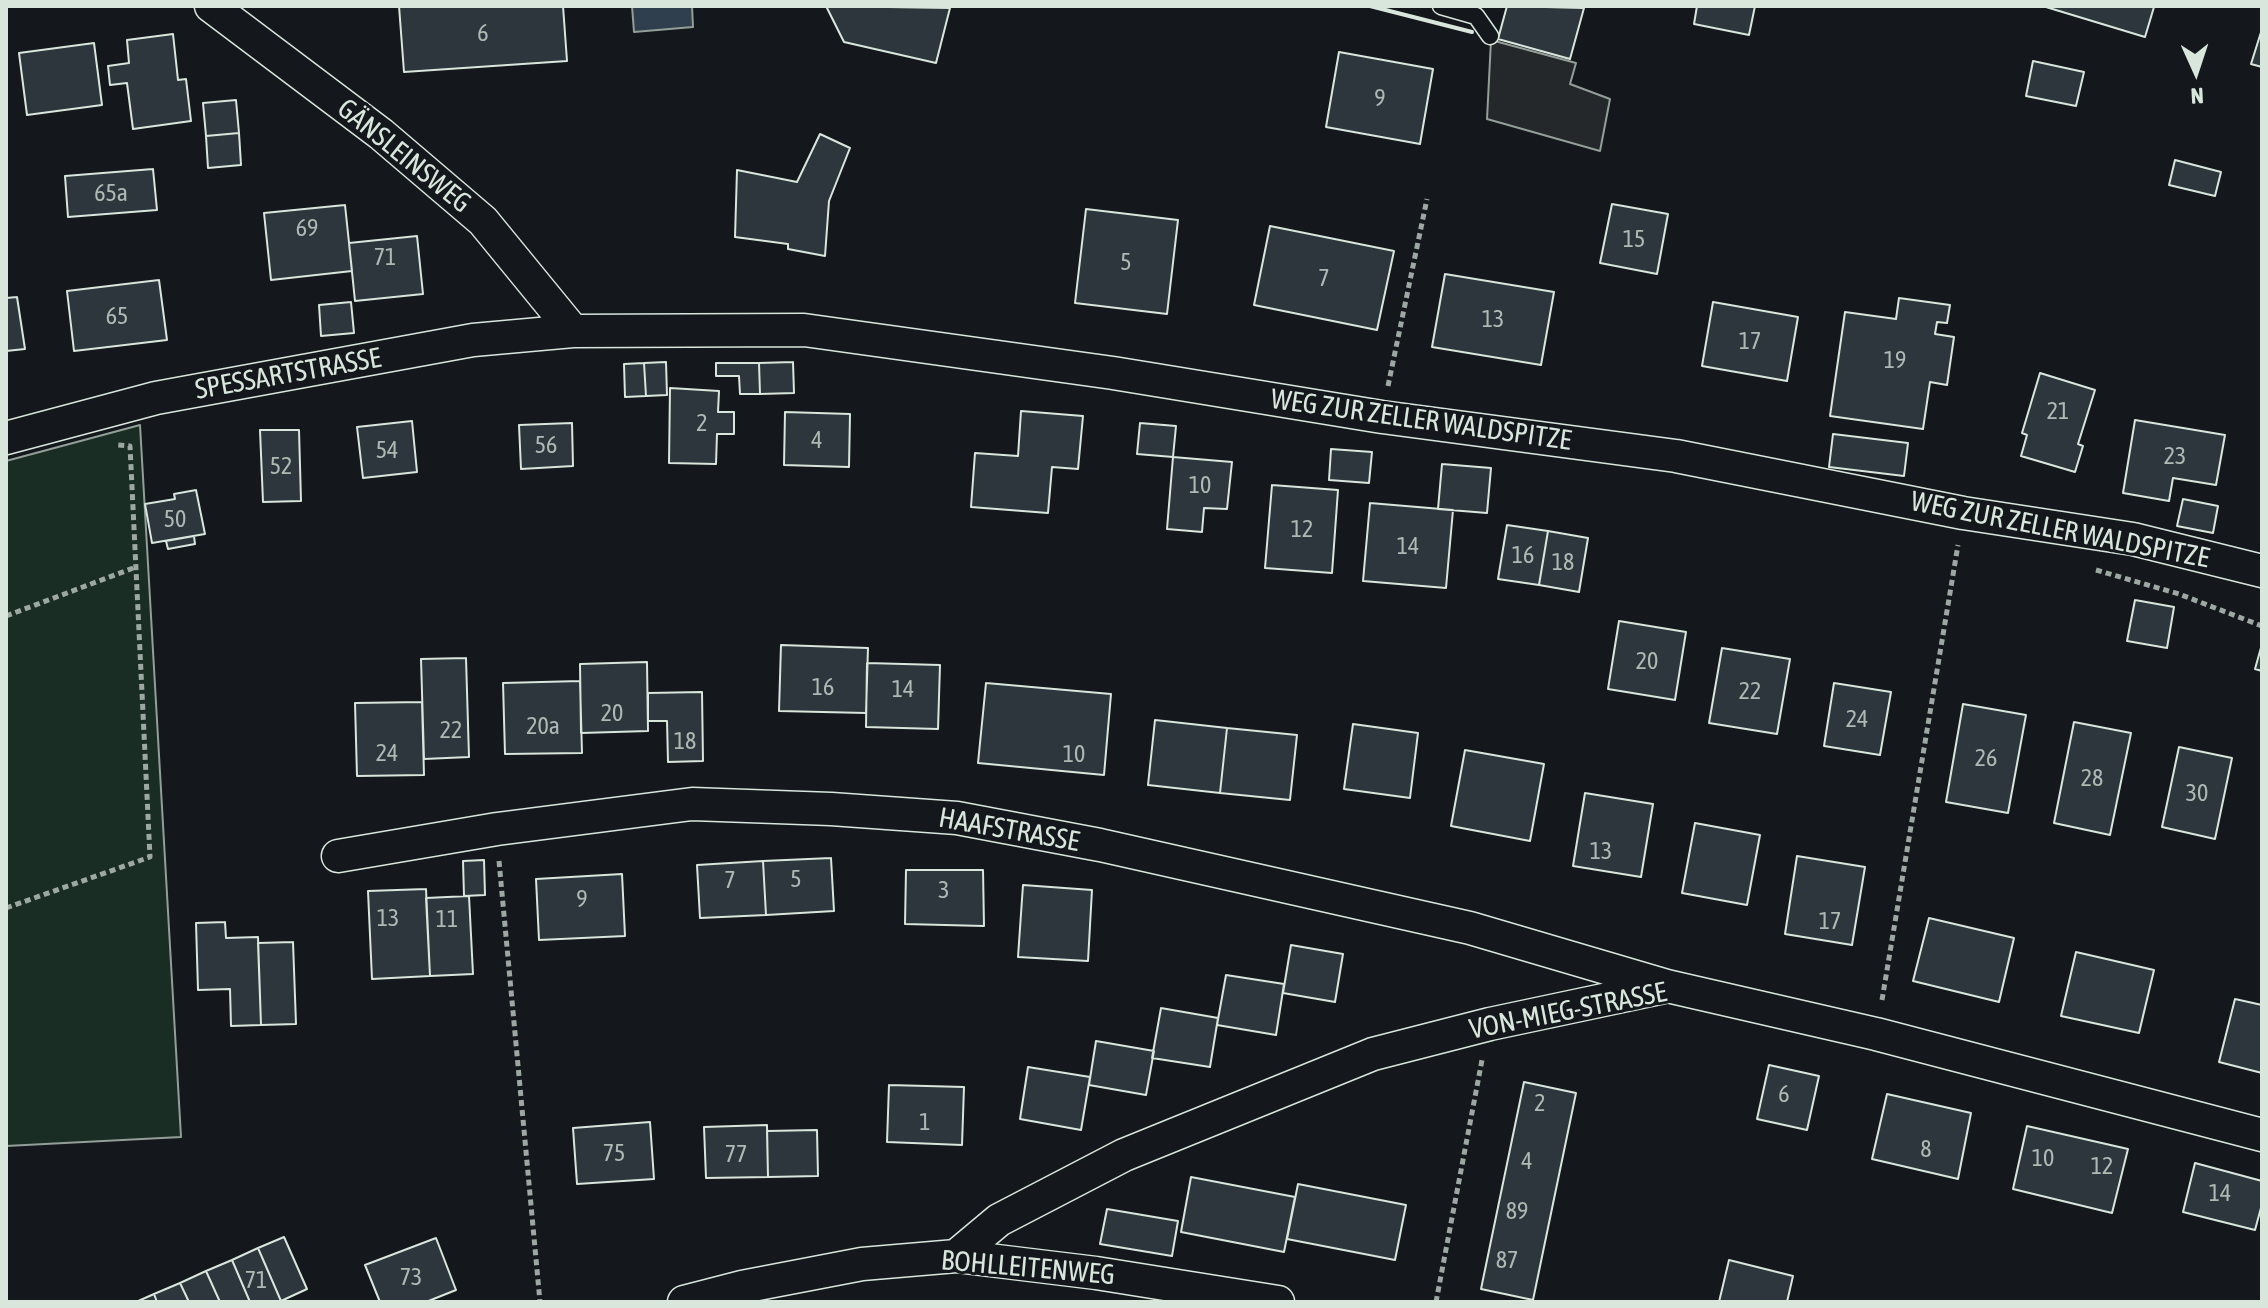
<!DOCTYPE html>
<html>
<head>
<meta charset="utf-8">
<style>
  body { margin:0 }
  #map { position:relative; width:2268px; height:1308px; overflow:hidden; background:#14181c; font-family:"Asap Condensed",sans-serif }
  canvas { display:block }
  .frame { position:absolute; inset:0; border:8px solid #d8e6dc; pointer-events:none }
  .north { position:absolute; left:2156px; top:32px; width:80px; height:80px; -webkit-text-stroke:6px #14181c; paint-order:stroke; rotate:177deg; font-size:22px; font-weight:700; line-height:32px; text-align:center; color:#d8e6dc }
  .north::after { content:''; display:block; margin:auto; width:28px; height:36px; background:#d8e6dc; clip-path:polygon(50% 0,100% 100%,50% 72%,0 100%) }
</style>
</head>
<body>
<div id="map">
<canvas width="2268" height="1308"></canvas>
<div class="frame"></div>
<div class="north">N</div>
</div>
<script>
const c = document.querySelector('canvas').getContext('2d');
c.lineJoin = 'round';
function fillPath(path, color) { c.fillStyle = color; c.fill(path, 'evenodd'); }
const poly = rows => new Path2D(rows.map(r => 'M' + r).join(''));
function stroke(path, color, width, dash) { c.strokeStyle = color; c.lineWidth = width; c.lineCap = dash ? 'butt' : 'round'; c.setLineDash(dash || []); c.stroke(path); }
function drawText(font, color, halo, rows, align = 'center') {
  c.font = font + ' "Asap Condensed",sans-serif'; c.lineWidth = 6; c.setLineDash([]); c.textBaseline = 'middle'; c.strokeStyle = halo; c.fillStyle = color; for (const [text, x, y, turn = 0] of rows) {
    c.save(); c.translate(x, y); c.rotate((+turn || 0) * Math.PI / 180); c.textAlign = isNaN(turn) ? turn : align; if (halo) c.strokeText(text, 0, 0); c.fillText(text, 0, 0); c.restore();
  }
}
const green = poly([
  [140,425,181,1137,6,1146,6,461,140,425]
]);
const parking = poly([
  [1491,40,1576,63,1570,84,1610,99,1600,151,1487,119,1491,40]
]);
const water = poly([
  [632,6,692,6,693,27,634,32,632,6]
]);
const building = poly([
  [399,6,563,6,567,61,404,72,399,6],
  [826,6,950,8,936,63,844,42,826,6],
  [1507,6,1584,8,1570,59,1498,39,1507,6],
  [1697,6,1755,6,1749,35,1694,24,1697,6],
  [2152,6,2154,7,2145,37,2046,7,2152,6],
  [2262,29,2262,67,2251,64,2262,29],
  [173,34,178,80,186,79,191,121,133,129,127,83,110,85,108,66,129,63,127,40,173,34],
  [94,43,102,105,27,115,19,53,94,43],
  [1339,52,1433,69,1420,144,1326,127,1339,52],
  [2033,61,2084,72,2076,106,2026,96,2033,61],
  [236,100,239,133,206,136,203,103,236,100],
  [239,133,241,165,208,168,206,136,239,133],
  [820,134,850,148,829,201,825,256,788,249,788,244,735,237,737,170,797,182,820,134],
  [2175,160,2221,172,2215,196,2169,185,2175,160],
  [153,169,157,210,68,217,65,176,153,169],
  [1612,204,1668,214,1657,274,1600,263,1612,204],
  [345,205,352,271,271,280,264,213,345,205],
  [1086,209,1178,220,1167,314,1075,303,1086,209],
  [1270,226,1394,251,1377,330,1254,305,1270,226],
  [417,236,423,294,355,301,349,243,417,236],
  [1445,274,1554,292,1541,365,1432,347,1445,274],
  [159,280,167,340,74,351,67,291,159,280],
  [17,297,25,349,6,351,6,298,17,297],
  [1899,298,1950,305,1947,323,1937,322,1935,334,1954,337,1947,385,1930,382,1923,429,1830,416,1845,312,1896,319,1899,298],
  [351,302,354,333,321,336,319,305,351,302],
  [1713,302,1798,317,1787,381,1702,366,1713,302],
  [666,362,667,395,646,396,644,363,666,362],
  [793,362,794,393,760,394,759,363,793,362],
  [644,363,646,396,625,397,624,364,644,363],
  [716,363,759,363,760,394,740,394,739,376,716,376,716,363],
  [2040,373,2095,390,2078,444,2083,446,2075,472,2021,456,2027,435,2022,433,2040,373],
  [670,388,719,391,718,412,734,412,734,434,717,434,716,464,669,463,670,388],
  [1021,411,1083,416,1078,469,1052,467,1048,513,971,507,975,453,1018,456,1021,411],
  [785,412,850,414,849,467,784,465,785,412],
  [2135,420,2225,435,2216,485,2173,478,2169,501,2123,493,2135,420],
  [412,421,417,472,363,478,357,427,412,421],
  [572,423,573,466,521,469,519,425,572,423],
  [1140,423,1176,426,1173,457,1137,454,1140,423],
  [260,430,299,430,301,501,263,502,260,430],
  [1833,434,1908,443,1904,476,1829,467,1833,434],
  [1331,449,1372,452,1369,483,1329,480,1331,449],
  [1173,457,1232,462,1227,509,1204,508,1202,532,1167,529,1173,457],
  [1442,464,1491,468,1487,513,1438,509,1442,464],
  [1272,485,1338,490,1332,573,1265,568,1272,485],
  [196,490,205,534,152,543,145,504,175,499,174,494,196,490],
  [2183,499,2218,506,2213,533,2177,526,2183,499],
  [1370,503,1453,510,1446,588,1363,581,1370,503],
  [1507,525,1548,531,1539,585,1498,579,1507,525],
  [1548,531,1588,538,1579,592,1539,585,1548,531],
  [194,536,195,544,168,549,166,541,194,536],
  [2135,600,2174,607,2167,648,2127,641,2135,600],
  [1619,621,1686,632,1675,700,1608,689,1619,621],
  [2262,644,2262,671,2255,669,2262,644],
  [781,645,868,648,866,713,779,711,781,645],
  [1722,648,1790,659,1777,734,1709,723,1722,648],
  [466,658,469,757,424,759,421,659,466,658],
  [647,662,648,731,581,733,580,664,647,662],
  [867,663,940,665,938,729,866,727,867,663],
  [580,681,582,753,505,754,503,683,580,681],
  [986,683,1111,694,1104,775,978,763,986,683],
  [1834,683,1891,692,1880,755,1824,746,1834,683],
  [702,692,703,761,668,762,667,721,648,721,648,693,702,692],
  [422,702,424,775,357,776,355,703,422,702],
  [1963,704,2026,715,2008,813,1946,802,1963,704],
  [1155,720,1227,728,1220,793,1148,785,1155,720],
  [2074,722,2131,733,2110,835,2054,823,2074,722],
  [1353,724,1418,733,1410,798,1344,789,1353,724],
  [1227,728,1297,735,1290,800,1220,793,1227,728],
  [2179,747,2232,758,2215,839,2162,827,2179,747],
  [1465,750,1544,764,1530,841,1451,826,1465,750],
  [1585,793,1653,804,1641,877,1573,866,1585,793],
  [1695,823,1760,835,1747,905,1682,893,1695,823],
  [1797,856,1865,867,1852,945,1785,934,1797,856],
  [831,858,834,911,766,915,763,861,831,858],
  [484,860,485,895,464,896,463,861,484,860],
  [763,861,766,915,700,918,697,865,763,861],
  [906,870,983,870,984,926,905,924,906,870],
  [622,874,625,936,539,940,536,879,622,874],
  [1023,885,1092,890,1088,961,1018,957,1023,885],
  [426,889,430,976,372,979,368,891,426,889],
  [469,896,473,974,430,976,426,898,469,896],
  [1929,918,2014,938,1999,1002,1913,981,1929,918],
  [225,922,226,938,258,937,261,1025,231,1026,230,989,198,990,196,923,225,922],
  [293,942,296,1024,261,1025,258,943,293,942],
  [1291,945,1343,954,1335,1002,1283,993,1291,945],
  [2076,952,2154,970,2139,1033,2061,1016,2076,952],
  [1226,975,1284,984,1276,1035,1217,1025,1226,975],
  [2235,999,2262,1005,2262,1073,2219,1062,2235,999],
  [1161,1008,1218,1018,1210,1067,1152,1058,1161,1008],
  [1096,1041,1154,1051,1146,1095,1089,1085,1096,1041],
  [1769,1065,1819,1076,1807,1130,1757,1119,1769,1065],
  [1028,1067,1090,1077,1081,1130,1020,1119,1028,1067],
  [1524,1082,1576,1093,1533,1300,1481,1289,1524,1082],
  [889,1085,964,1087,962,1145,887,1142,889,1085],
  [1887,1094,1971,1113,1958,1179,1872,1159,1887,1094],
  [650,1122,654,1179,577,1184,573,1128,650,1122],
  [767,1125,768,1177,706,1178,704,1127,767,1125],
  [2027,1126,2128,1149,2112,1213,2013,1189,2027,1126],
  [817,1130,818,1176,768,1177,767,1131,817,1130],
  [2195,1163,2262,1181,2262,1204,2255,1230,2183,1212,2195,1163],
  [1191,1177,1295,1197,1284,1252,1181,1232,1191,1177],
  [1298,1184,1406,1205,1395,1260,1287,1239,1298,1184],
  [1107,1209,1178,1221,1172,1256,1100,1244,1107,1209],
  [284,1237,307,1289,281,1301,258,1248,284,1237],
  [436,1238,456,1290,426,1302,380,1302,365,1265,436,1238],
  [258,1248,281,1301,278,1302,250,1302,232,1260,258,1248],
  [232,1260,250,1302,220,1302,206,1271,232,1260],
  [1729,1260,1793,1276,1787,1302,1719,1302,1729,1260],
  [206,1271,220,1302,189,1302,180,1283,206,1271],
  [180,1283,189,1302,157,1302,154,1294,180,1283],
  [154,1294,157,1302,136,1302,154,1294]
]);
const path = poly([
  [1388,386,1427,199],
  [2096,570,2179,594,2262,626],
  [6,616,136,567],
  [499,861,540,1302],
  [6,908,150,857,130,446,117,445],
  [1882,1000,1958,545],
  [1436,1302,1482,1060]
]);
const service = poly([
  [1441,6,1476,16,1490,36]
]);
const minor = poly([
  [211,6,381,134,483,221,573,331],
  [6,438,156,398,473,340,573,331,804,330,1113,373,1382,417,1676,456,1963,513,2133,539,2262,571],
  [338,856,497,829,692,804,831,809,957,818,1100,845,1470,928,1667,986,1876,1034,2262,1135],
  [956,1256,999,1220,1124,1155,1373,1054,1490,1024,1660,988],
  [684,1302,742,1287,862,1264,956,1256,1096,1273,1278,1302]
]);
const wall = poly([
  [1370,6,1472,32]
]);
const numberNames = [
  ["6",483,33],
  ["9",1380,98],
  ["65a",111,193],
  ["69",307,228],
  ["15",1634,239],
  ["71",385,257],
  ["5",1126,262],
  ["7",1324,278],
  ["65",117,316],
  ["13",1493,319],
  ["17",1750,341],
  ["19",1895,360],
  ["21",2058,411],
  ["2",702,423],
  ["4",817,440],
  ["56",546,445],
  ["54",387,450],
  ["23",2175,456],
  ["52",281,466],
  ["10",1200,485],
  ["50",175,519],
  ["12",1302,529],
  ["14",1408,546],
  ["16",1523,555],
  ["18",1563,562],
  ["20",1647,661],
  ["16",823,687],
  ["14",903,689],
  ["22",1750,691],
  ["20",612,713],
  ["24",1857,719],
  ["20a",543,726],
  ["22",451,730],
  ["18",685,741],
  ["24",387,753],
  ["10",1074,754],
  ["26",1986,758],
  ["28",2092,778],
  ["30",2197,793],
  ["13",1601,851],
  ["5",796,879],
  ["7",730,880],
  ["3",944,890],
  ["9",582,899],
  ["13",388,918],
  ["11",447,919],
  ["17",1830,921],
  ["6",1784,1094],
  ["2",1540,1103],
  ["1",925,1122],
  ["8",1926,1149],
  ["75",614,1153],
  ["77",736,1154],
  ["10",2043,1158],
  ["4",1527,1161],
  ["12",2102,1166],
  ["14",2220,1193],
  ["89",1517,1211],
  ["87",1507,1260],
  ["73",411,1277],
  ["71",256,1280]
];
const streetNames = [
  ["GÄNSLEINSWEG",404,156,39],
  ["SPESSARTSTRASSE",288,374,-10],
  ["WEG ZUR ZELLER WALDSPITZE",1421,420,8],
  ["WEG ZUR ZELLER WALDSPITZE",2060,530,11],
  ["HAAFSTRASSE",1009,830,10],
  ["VON-MIEG-STRASSE",1568,1011,-11],
  ["BOHLLEITENWEG",1028,1268,5]
];
fillPath(green, '#1a2d24');
stroke(green, '#939e99', 2);
fillPath(parking, '#24282b');
stroke(parking, '#939e99', 2);
fillPath(water, '#2f3f4d');
stroke(water, '#939e99', 2);
fillPath(building, '#2c363c');
stroke(building, '#d8e6dc', 2);
stroke(service, '#d8e6dc', 19);
stroke(minor, '#d8e6dc', 35);
stroke(path, '#9da8a2', 5, [6, 4]);
stroke(service, '#14181c', 16);
stroke(minor, '#14181c', 32);
stroke(wall, '#d8e6dc', 4);
drawText('24px', '#adbab4', null, numberNames);
drawText('28px', '#d8e6dc', '#14181c', streetNames);
</script>
</body>
</html>
